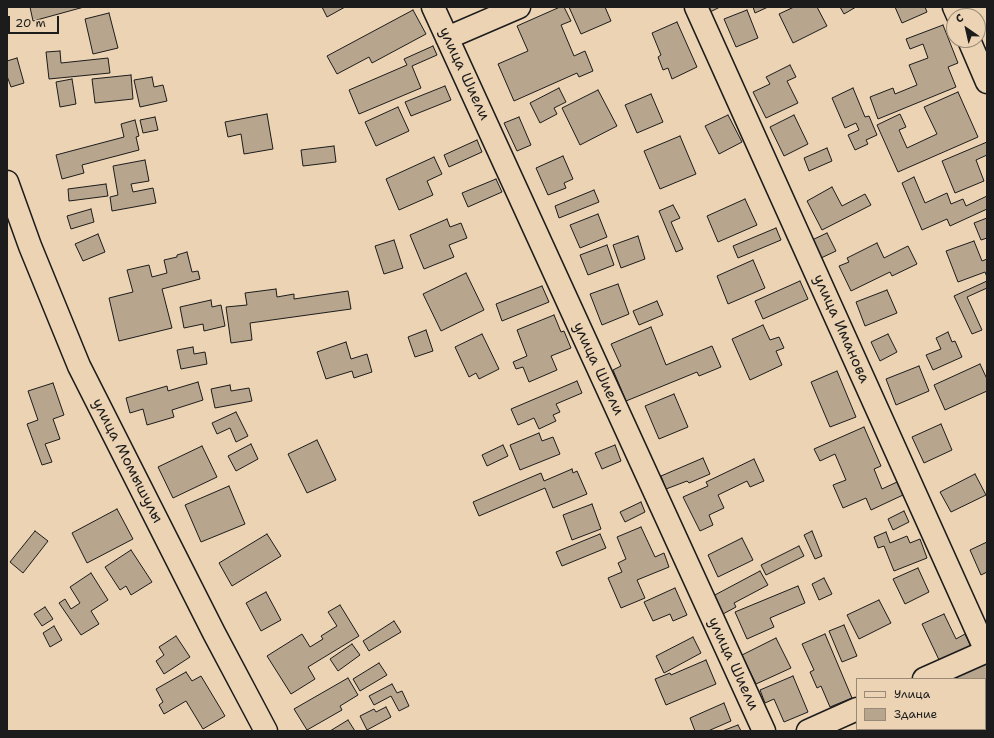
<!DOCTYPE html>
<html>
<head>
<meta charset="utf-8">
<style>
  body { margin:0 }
  #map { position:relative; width:994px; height:738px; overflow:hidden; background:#ebd3b3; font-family:"Shantell Sans",sans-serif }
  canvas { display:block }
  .frame { position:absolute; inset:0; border:8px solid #1c1c1c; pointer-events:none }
  .legend { position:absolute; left:856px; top:678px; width:130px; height:52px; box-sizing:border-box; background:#ebd3b3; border:1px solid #988a77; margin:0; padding:5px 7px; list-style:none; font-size:12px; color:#1c1c1c }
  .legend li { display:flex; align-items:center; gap:8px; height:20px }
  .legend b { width:20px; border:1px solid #988a77 }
  .north { position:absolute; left:946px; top:8px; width:40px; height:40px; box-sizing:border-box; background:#ebd3b3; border:1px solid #988a77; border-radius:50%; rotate:326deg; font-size:11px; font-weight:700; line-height:16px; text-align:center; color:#1c1c1c }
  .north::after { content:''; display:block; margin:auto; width:14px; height:18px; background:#1c1c1c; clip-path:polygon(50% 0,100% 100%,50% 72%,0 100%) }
  .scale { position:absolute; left:8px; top:16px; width:51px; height:18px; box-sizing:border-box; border:2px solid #1c1c1c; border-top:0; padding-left:5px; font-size:12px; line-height:14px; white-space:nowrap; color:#1c1c1c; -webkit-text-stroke:3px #ebd3b3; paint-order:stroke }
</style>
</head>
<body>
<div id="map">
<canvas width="994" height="738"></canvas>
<div class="frame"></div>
<ul class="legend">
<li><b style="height:5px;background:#ebd3b3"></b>Улица</li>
<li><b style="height:11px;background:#b8a58e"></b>Здание</li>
</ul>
<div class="north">С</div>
<div class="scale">20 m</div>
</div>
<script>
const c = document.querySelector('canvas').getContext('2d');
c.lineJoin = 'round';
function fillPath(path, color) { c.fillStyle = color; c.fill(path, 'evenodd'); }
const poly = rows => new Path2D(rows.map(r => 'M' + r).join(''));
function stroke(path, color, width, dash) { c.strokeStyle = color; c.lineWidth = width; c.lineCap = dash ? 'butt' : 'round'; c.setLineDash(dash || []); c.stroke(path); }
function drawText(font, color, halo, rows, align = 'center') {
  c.font = font + ' "Shantell Sans",sans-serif'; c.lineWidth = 3.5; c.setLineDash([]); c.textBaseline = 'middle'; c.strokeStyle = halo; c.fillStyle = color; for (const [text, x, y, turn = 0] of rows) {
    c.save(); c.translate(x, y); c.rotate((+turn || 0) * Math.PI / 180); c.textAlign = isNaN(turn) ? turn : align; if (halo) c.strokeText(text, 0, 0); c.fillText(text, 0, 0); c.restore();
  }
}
const building = poly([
  [30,7,84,7,33,21,30,7],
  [322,7,345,7,327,17,322,7],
  [560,7,564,7,571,21,561,25,574,56,585,51,593,71,579,77,577,73,514,101,498,64,528,51,517,26,560,7],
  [569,7,605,7,611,21,581,34,569,7],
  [708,7,720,7,710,12,708,7],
  [753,7,768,7,755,13,753,7],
  [794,7,817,7,827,26,793,43,779,14,794,7],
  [840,7,856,7,844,14,840,7],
  [895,7,925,7,927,12,902,23,895,7],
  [413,10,426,34,372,63,369,57,337,74,327,56,413,10],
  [747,10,758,38,736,47,724,19,747,10],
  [109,13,118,48,93,54,85,19,109,13],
  [677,22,697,67,672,79,668,68,663,70,658,57,661,55,652,33,677,22],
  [943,25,958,63,948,67,956,87,878,119,870,97,893,88,895,94,917,85,909,65,928,58,923,44,910,49,906,39,943,25],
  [433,46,437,55,412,66,421,88,359,114,349,90,407,65,404,59,433,46],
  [60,51,61,63,108,58,110,73,49,79,46,52,60,51],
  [17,58,24,83,11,87,7,76,7,61,17,58],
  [790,65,796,77,787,81,798,103,766,118,753,92,770,84,766,77,790,65],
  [131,75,133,99,95,103,92,79,131,75],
  [152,77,154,87,163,85,167,101,140,107,134,80,152,77],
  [72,79,76,104,60,107,56,82,72,79],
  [445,86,451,100,411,116,405,102,445,86],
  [559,88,566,102,554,108,557,114,540,123,530,103,559,88],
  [853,88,865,117,869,116,877,135,866,140,868,144,855,150,848,135,859,130,856,123,845,128,832,98,853,88],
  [598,90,617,126,580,145,562,108,598,90],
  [958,92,978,137,898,172,877,125,900,114,906,127,899,130,907,148,937,134,924,107,958,92],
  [651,94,663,122,637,133,625,105,651,94],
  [398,107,409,131,376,146,365,122,398,107],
  [267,114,273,149,244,154,241,134,228,137,225,122,267,114],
  [728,115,742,142,719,154,705,126,728,115],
  [794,115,808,144,784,156,770,127,794,115],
  [155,117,158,130,143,133,140,120,155,117],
  [519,117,531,145,517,151,504,123,519,117],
  [135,120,139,136,136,137,139,150,82,165,84,173,62,179,56,155,124,137,121,124,135,120],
  [680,136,696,174,660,189,644,151,680,136],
  [477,140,482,152,449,167,444,155,477,140],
  [987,142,987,155,976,160,984,181,955,193,942,161,987,142],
  [334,146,336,162,303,166,301,150,334,146],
  [827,148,832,161,809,171,804,158,827,148],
  [563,156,573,179,564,183,566,188,548,195,536,168,563,156],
  [434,157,442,174,427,181,433,195,399,210,386,179,434,157],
  [145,160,149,181,131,184,133,192,153,188,156,203,112,211,110,197,118,195,113,166,145,160],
  [914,177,925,203,947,193,951,204,963,199,966,206,987,196,987,209,950,226,947,219,922,230,902,183,914,177],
  [496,179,502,192,468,207,462,193,496,179],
  [106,184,108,196,69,201,68,189,106,184],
  [832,187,842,206,865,194,871,205,822,230,807,201,832,187],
  [594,190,599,202,559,218,555,206,594,190],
  [745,199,757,225,718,242,707,216,745,199],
  [673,205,680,218,671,222,683,249,676,252,659,211,673,205],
  [91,209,94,222,71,229,67,216,91,209],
  [598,214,607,237,580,248,570,225,598,214],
  [987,218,987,238,981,240,974,223,987,218],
  [447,219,450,227,461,223,467,238,449,245,454,257,424,269,410,235,447,219],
  [776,228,781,240,738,258,733,246,776,228],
  [827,233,836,251,821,258,812,240,827,233],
  [98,234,105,252,83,261,75,244,98,234],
  [638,236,645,259,621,268,613,245,638,236],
  [394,240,403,268,384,274,375,246,394,240],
  [974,241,982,261,987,259,987,277,985,272,958,282,946,251,974,241],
  [877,243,884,258,908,246,917,264,892,276,890,272,851,291,839,266,849,262,847,258,877,243],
  [607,245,614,265,588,275,580,255,607,245],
  [187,252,192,272,198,271,200,279,162,289,172,328,119,341,109,298,133,292,127,270,149,265,152,277,167,273,164,260,177,257,177,255,187,252],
  [753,260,765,288,728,304,717,276,753,260],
  [466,273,484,310,441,331,423,294,466,273],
  [800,281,808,299,763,319,755,301,800,281],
  [987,281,987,288,967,297,982,330,972,334,954,296,987,281],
  [618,284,629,314,602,325,590,294,618,284],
  [542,286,549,302,502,321,496,304,542,286],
  [276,289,277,297,294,294,294,299,348,291,351,309,250,323,252,340,231,343,226,307,247,305,245,293,276,289],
  [887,290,897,313,865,326,856,302,887,290],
  [211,300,212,307,221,305,225,326,204,331,203,324,184,328,180,307,211,300],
  [657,301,663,315,639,325,633,311,657,301],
  [554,315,561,332,564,331,571,348,551,356,557,370,529,382,523,367,516,369,513,362,527,356,517,330,554,315],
  [763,325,770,340,779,337,784,348,776,351,782,365,750,380,732,339,763,325],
  [651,327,666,365,712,346,721,367,699,376,697,372,626,401,613,370,621,366,611,344,651,327],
  [426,330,433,351,415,357,408,337,426,330],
  [948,332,952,342,955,341,962,357,933,370,926,355,941,349,936,338,948,332],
  [482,334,499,369,479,379,476,373,469,377,455,347,482,334],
  [888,334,897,352,880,361,871,342,888,334],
  [346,342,351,359,367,354,372,372,354,378,352,371,326,379,317,352,346,342],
  [193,347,194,354,205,352,207,364,181,369,177,350,193,347],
  [980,364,987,379,987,391,945,410,934,385,980,364],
  [919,366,929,391,896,405,886,379,919,366],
  [837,371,856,417,830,427,811,382,837,371],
  [577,381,582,393,556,404,560,412,553,415,556,421,539,429,534,418,518,425,511,409,577,381],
  [198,382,203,400,172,410,174,417,147,425,143,409,130,413,126,398,167,386,168,391,198,382],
  [53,383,64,415,53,419,60,439,45,444,52,462,42,465,27,424,38,420,28,391,53,383],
  [230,385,231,391,249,388,252,401,215,408,211,389,230,385],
  [674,394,688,427,659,439,645,406,674,394],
  [236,412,248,436,236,442,230,428,217,434,212,423,236,412],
  [941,424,952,450,924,463,912,437,941,424],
  [864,427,881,466,874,469,882,489,897,482,903,495,871,510,866,498,843,508,833,485,846,480,835,454,820,461,814,449,864,427],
  [539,433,542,441,553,437,560,454,520,470,510,445,539,433],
  [317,440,336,480,307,493,288,454,317,440],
  [251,444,258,459,236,471,228,456,251,444],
  [503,445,508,456,487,466,482,455,503,445],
  [615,445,621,461,602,469,595,453,615,445],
  [202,446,217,477,173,498,158,467,202,446],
  [703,458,710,474,689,483,687,481,666,489,661,476,703,458],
  [754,459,764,481,750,487,747,481,718,495,724,508,709,515,713,525,700,531,683,497,708,486,706,482,754,459],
  [572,469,573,473,577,471,587,494,553,508,545,488,479,516,473,502,541,473,544,481,572,469],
  [975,474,986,495,951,512,940,492,975,474],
  [229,486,245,524,201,542,185,505,229,486],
  [641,502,645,512,625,522,620,512,641,502],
  [592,504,601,529,572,540,563,515,592,504],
  [117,509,133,539,87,563,72,533,117,509],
  [904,511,909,522,893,530,888,519,904,511],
  [641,527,655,557,664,553,669,567,637,580,645,598,621,608,608,578,622,572,618,563,626,559,617,537,641,527],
  [35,531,48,541,23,573,10,562,35,531],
  [812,531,822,556,815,559,804,535,812,531],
  [886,532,890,543,907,536,910,543,920,539,927,558,894,571,884,546,878,548,874,537,886,532],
  [267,534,281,556,232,586,219,563,267,534],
  [600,534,606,548,562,566,556,552,600,534],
  [742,538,753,560,718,577,708,555,742,538],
  [987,542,987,572,981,575,970,550,987,542],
  [799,546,804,556,766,575,761,565,799,546],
  [131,550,152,582,131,595,126,586,120,590,105,567,131,550],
  [918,568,929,592,905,604,893,579,918,568],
  [760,571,768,585,734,603,736,607,723,614,713,596,760,571],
  [91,573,108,600,91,611,99,624,81,635,59,603,65,599,71,609,80,603,70,587,91,573],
  [824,578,832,594,819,600,812,584,824,578],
  [798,586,805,603,770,618,774,627,747,639,735,612,798,586],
  [675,588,687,615,673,621,670,614,653,621,644,602,675,588],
  [266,592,281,620,261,631,246,603,266,592],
  [879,600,891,623,859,639,847,615,879,600],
  [340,605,359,636,308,667,315,679,291,694,267,656,302,634,310,647,323,639,321,636,337,626,328,612,340,605],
  [45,607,53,619,42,626,34,614,45,607],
  [944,614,956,639,965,634,972,649,941,664,922,624,944,614],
  [394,621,401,632,369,651,363,641,394,621],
  [844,625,857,656,842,662,829,631,844,625],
  [54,626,62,640,50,647,43,633,54,626],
  [825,634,852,698,830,707,821,686,817,688,810,672,814,670,802,644,825,634],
  [176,636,190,657,164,674,156,661,164,655,159,647,176,636],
  [693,637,701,653,664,673,656,656,693,637],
  [776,638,791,668,756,684,742,655,776,638],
  [352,644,360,655,338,671,330,659,352,644],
  [706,660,716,684,666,705,655,679,670,673,671,675,706,660],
  [379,663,387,675,360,691,353,679,379,663],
  [987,663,987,697,986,695,985,696,985,679,958,679,957,676,987,663],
  [186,672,192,681,201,676,225,716,203,729,186,701,164,714,159,705,163,702,156,689,186,672],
  [793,676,808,712,784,722,774,699,765,703,760,690,793,676],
  [348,678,358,695,340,706,342,710,307,730,294,709,348,678],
  [392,684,397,693,402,691,409,706,399,711,391,696,374,705,369,696,392,684],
  [724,703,731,721,708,731,695,731,690,718,724,703],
  [386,707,391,717,367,730,360,716,374,709,376,712,386,707],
  [348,720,355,731,330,731,348,720],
  [738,725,741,731,722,731,738,725],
  [891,729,921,729,922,731,886,731,891,729]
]);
const minor = poly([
  [433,7,764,731],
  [696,7,986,651],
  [954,7,958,16],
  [447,38,519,7],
  [969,40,987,82],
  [7,182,30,246,79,366,214,633,266,731],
  [924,679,987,651],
  [808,731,857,709]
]);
const streetNames = [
  ["улица Шиели",464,74,65],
  ["улица Иманова",841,329,66],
  ["улица Шиели",598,369,65],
  ["улица Момышулы",127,461,63],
  ["улица Шиели",733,664,65]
];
fillPath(building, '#b8a58e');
stroke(building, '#1c1c1c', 1);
stroke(minor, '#1c1c1c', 25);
stroke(minor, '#ebd3b3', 22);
drawText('15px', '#1c1c1c', '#ebd3b3', streetNames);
</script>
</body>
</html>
